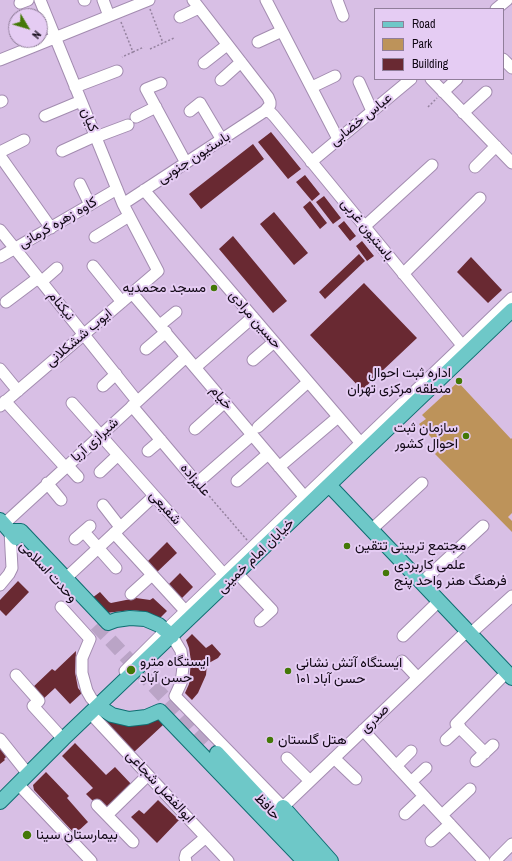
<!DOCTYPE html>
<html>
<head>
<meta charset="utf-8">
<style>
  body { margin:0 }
  #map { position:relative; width:512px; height:861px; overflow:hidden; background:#d8bfe5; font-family:"Archivo Narrow",sans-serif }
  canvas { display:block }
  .legend { position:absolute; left:374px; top:8px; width:130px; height:72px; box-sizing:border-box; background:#e5ccf3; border:1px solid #907e9a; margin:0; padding:5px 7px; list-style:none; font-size:12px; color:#110815 }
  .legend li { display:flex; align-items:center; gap:8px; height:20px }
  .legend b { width:20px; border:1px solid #907e9a }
  .north { position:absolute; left:8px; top:8px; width:40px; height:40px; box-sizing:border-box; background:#e5ccf3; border:1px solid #907e9a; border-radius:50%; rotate:128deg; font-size:11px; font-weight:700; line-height:16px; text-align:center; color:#110815 }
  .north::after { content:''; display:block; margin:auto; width:14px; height:18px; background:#437807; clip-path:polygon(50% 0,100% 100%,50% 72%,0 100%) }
</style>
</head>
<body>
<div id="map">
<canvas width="512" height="861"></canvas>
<ul class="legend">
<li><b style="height:5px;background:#6ec8c8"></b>Road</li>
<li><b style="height:11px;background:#bd935a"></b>Park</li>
<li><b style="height:11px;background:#692932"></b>Building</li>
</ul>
<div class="north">N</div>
</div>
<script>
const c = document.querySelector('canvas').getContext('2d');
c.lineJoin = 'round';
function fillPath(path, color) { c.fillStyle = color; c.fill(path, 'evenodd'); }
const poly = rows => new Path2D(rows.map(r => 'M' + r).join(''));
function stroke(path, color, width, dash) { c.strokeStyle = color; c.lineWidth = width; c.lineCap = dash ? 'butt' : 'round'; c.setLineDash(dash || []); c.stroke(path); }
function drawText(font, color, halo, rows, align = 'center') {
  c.font = font + ' "Archivo Narrow",Vazirmatn,sans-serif'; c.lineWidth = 4; c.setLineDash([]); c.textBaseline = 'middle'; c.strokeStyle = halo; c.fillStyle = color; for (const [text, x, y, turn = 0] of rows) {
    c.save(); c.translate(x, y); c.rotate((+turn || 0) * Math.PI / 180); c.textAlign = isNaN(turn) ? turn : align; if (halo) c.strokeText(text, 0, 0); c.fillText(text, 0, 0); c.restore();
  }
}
const green = poly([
  [458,382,511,439,512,438,512,513,508,517,512,521,512,532,435,454,441,448,419,424,426,419,422,415]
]);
const building = poly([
  [271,132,301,169,288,179,258,142],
  [253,144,264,159,201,209,189,194],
  [305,175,320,194,312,201,296,182],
  [324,196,341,218,333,224,316,202],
  [310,201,327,223,320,229,303,207],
  [274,212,308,253,294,265,260,224],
  [344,221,356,236,350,241,338,226],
  [233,236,287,301,273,313,219,249],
  [362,241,374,256,367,261,356,246],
  [359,254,365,261,325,299,319,292],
  [471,257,502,290,488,303,457,272],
  [364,283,417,338,362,390,310,335],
  [167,542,177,553,156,573,147,562],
  [180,573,193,587,181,599,168,585],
  [18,581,29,592,6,616,0,610,0,600],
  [100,592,109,602,111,603,136,598,150,600,153,598,167,611,160,618,140,611,132,610,106,613,92,598],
  [192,634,206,648,212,644,221,654,218,658,207,664,206,675,198,693,192,700,185,693,189,684,191,661,189,648,186,640],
  [76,651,75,672,78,688,82,693,70,704,55,688,41,701,31,689,52,669,55,671],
  [103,717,158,719,163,725,134,752,102,719],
  [75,743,106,775,115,767,132,785,106,810,96,804,86,794,93,788,62,756],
  [0,747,6,757,4,759,5,760,0,764],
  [46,772,69,796,67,798,88,822,75,834,34,790,33,785],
  [158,800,179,820,157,843,131,817,139,810,144,814]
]);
const majorTunnel = poly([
  [96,625,217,753]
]);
const path = poly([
  [150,9,163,43],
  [121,22,133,52,122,57],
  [150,49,174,38],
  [133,52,144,47],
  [428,107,437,98],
  [204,490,247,540]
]);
const minor = poly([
  [84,0,85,0],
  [103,0,109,16],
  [266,0,338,139],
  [337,0,343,16],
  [20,3,28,0],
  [496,9,507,0],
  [180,17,199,8],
  [258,42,282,31],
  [503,59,512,68],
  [0,60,149,0],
  [204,63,227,45],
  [431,79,512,163],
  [221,80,241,62],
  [359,82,372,111],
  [161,83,146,89,186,163],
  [75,87,117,71],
  [312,87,335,76],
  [443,92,457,79],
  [0,102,2,101],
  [190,111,200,103,222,140],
  [265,111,270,112,274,116,466,350],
  [463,113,486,92],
  [45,116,81,101],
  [136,117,156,107],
  [96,137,128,125],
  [62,151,95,136],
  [0,152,24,140],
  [0,156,51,228],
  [311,162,411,79],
  [475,167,496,146],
  [80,184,90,205],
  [144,190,365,448],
  [123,204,265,111,270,105,270,102,268,97,193,0],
  [364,227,432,165],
  [0,230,137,401],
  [95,237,129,216],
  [0,257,117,189],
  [93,266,122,302],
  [403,274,480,198],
  [41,282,57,268],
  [132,293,309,502],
  [6,302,38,278],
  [160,325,176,312],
  [146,349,166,332],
  [253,360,274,342],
  [198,365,253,317],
  [0,369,18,391],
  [103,386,116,374],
  [5,401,65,467],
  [72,403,228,579],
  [0,406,158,271,123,204,40,0],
  [132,406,197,483,252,435],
  [258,427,308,382],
  [195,429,225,402],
  [148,451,161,440],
  [67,465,78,477],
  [279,467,338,417],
  [100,472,118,455],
  [237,481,268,454],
  [47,483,61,500],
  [103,505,120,527],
  [4,524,186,357],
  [371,530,422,483],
  [84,532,116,568],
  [114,533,189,615],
  [75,539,90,526],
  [237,573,272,610,260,621],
  [66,578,154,496],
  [421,583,483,526],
  [0,585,9,574,12,568,10,531],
  [131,594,152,575],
  [61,607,90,639,82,658,82,673,87,691,91,698,98,706],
  [470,634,512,596],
  [172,636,181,651,183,667,181,683,175,696,283,807,467,631],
  [403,636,439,601],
  [402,661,418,678],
  [125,671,166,630,512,298],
  [16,675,39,701,33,706,63,739],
  [91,714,228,861],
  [363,730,484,861],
  [0,739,28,774],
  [446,740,460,727],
  [485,753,456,724,507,672],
  [287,758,310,781],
  [334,758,356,779],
  [476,761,493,745],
  [396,766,411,751],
  [411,782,426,768],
  [18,784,91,861],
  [97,805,133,842],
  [405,814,424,796],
  [107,815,148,775],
  [442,815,470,789],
  [431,841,450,824],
  [186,861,185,858,186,854,206,837],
  [495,861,512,844]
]);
const major = poly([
  [329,485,512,678],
  [0,520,16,538],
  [10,531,21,531,108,623,116,620,130,618,145,619,159,625,172,636],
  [98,706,112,715,129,719,146,717,160,711,304,861],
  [217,753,318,861],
  [0,802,63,739,512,310],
  [283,807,331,861]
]);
const markers = [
  [214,288,4,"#437807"],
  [459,381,4,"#437807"],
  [466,436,4,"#437807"],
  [347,546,4,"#437807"],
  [386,573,4,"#437807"],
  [131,670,5,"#437807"],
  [288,671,4,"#437807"],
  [270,740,4,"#437807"],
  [27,835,5,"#437807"]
];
const streetNames = [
  ["کیان",89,120,68],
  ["عباس خضابی",361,120,-39],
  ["باستیون جنوبی",194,158,-33],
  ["کاوه زهره کرمانی",58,223,-30],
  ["باستیون غربی",367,230,51],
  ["نیکنام",61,306,51],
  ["حسین مرادی",255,320,49],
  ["ایوب ششکلانی",79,338,-40],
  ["خیام",221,398,50],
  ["شیرازی آریا",95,440,-42],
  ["علیزاده",195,480,49],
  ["شفیعی",165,508,48],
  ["خیابان امام خمینی",256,556,-44],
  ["وحدت اسلامی",48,572,47],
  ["صدری",375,719,-44],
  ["ابوالفضل شجاعی",160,787,47],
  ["حافظ",267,807,47]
];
const poiNames = [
  ["مسجد محمدیه",206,288,"right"],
  ["اداره ثبت احوال",451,373,"right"],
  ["منطقه مركزی تهران",451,389,"right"],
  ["سازمان ثبت",458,428,"right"],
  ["احوال کشور",458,444,"right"],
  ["مجتمع ترییتی تتقین",355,546],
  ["علمی کاربردی",394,565],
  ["فرهنگ هنر واحد پنج",394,581],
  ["ایستگاه مترو",140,662],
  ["حسن آباد",140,678],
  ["ایستگاه آتش نشانی",296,663],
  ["۱۰۱ حسن آباد",296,679],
  ["هتل گلستان",278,740],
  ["بیمارستان سینا",36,835]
];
fillPath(green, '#bd935a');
fillPath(building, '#692932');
stroke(majorTunnel, '#baa4c6', 14, [14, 7]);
stroke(minor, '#a38cb0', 13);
stroke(major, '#0e6d71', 16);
stroke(path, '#95829f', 1.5, [2, 2]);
stroke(minor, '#fff', 11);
stroke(major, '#6ec8c8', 14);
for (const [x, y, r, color] of markers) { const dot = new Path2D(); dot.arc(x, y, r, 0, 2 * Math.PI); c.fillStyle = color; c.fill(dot); stroke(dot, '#e5ccf3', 1.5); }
drawText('14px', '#110815', '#e5ccf3', streetNames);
drawText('14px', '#110815', '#e5ccf3', poiNames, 'left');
</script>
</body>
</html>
